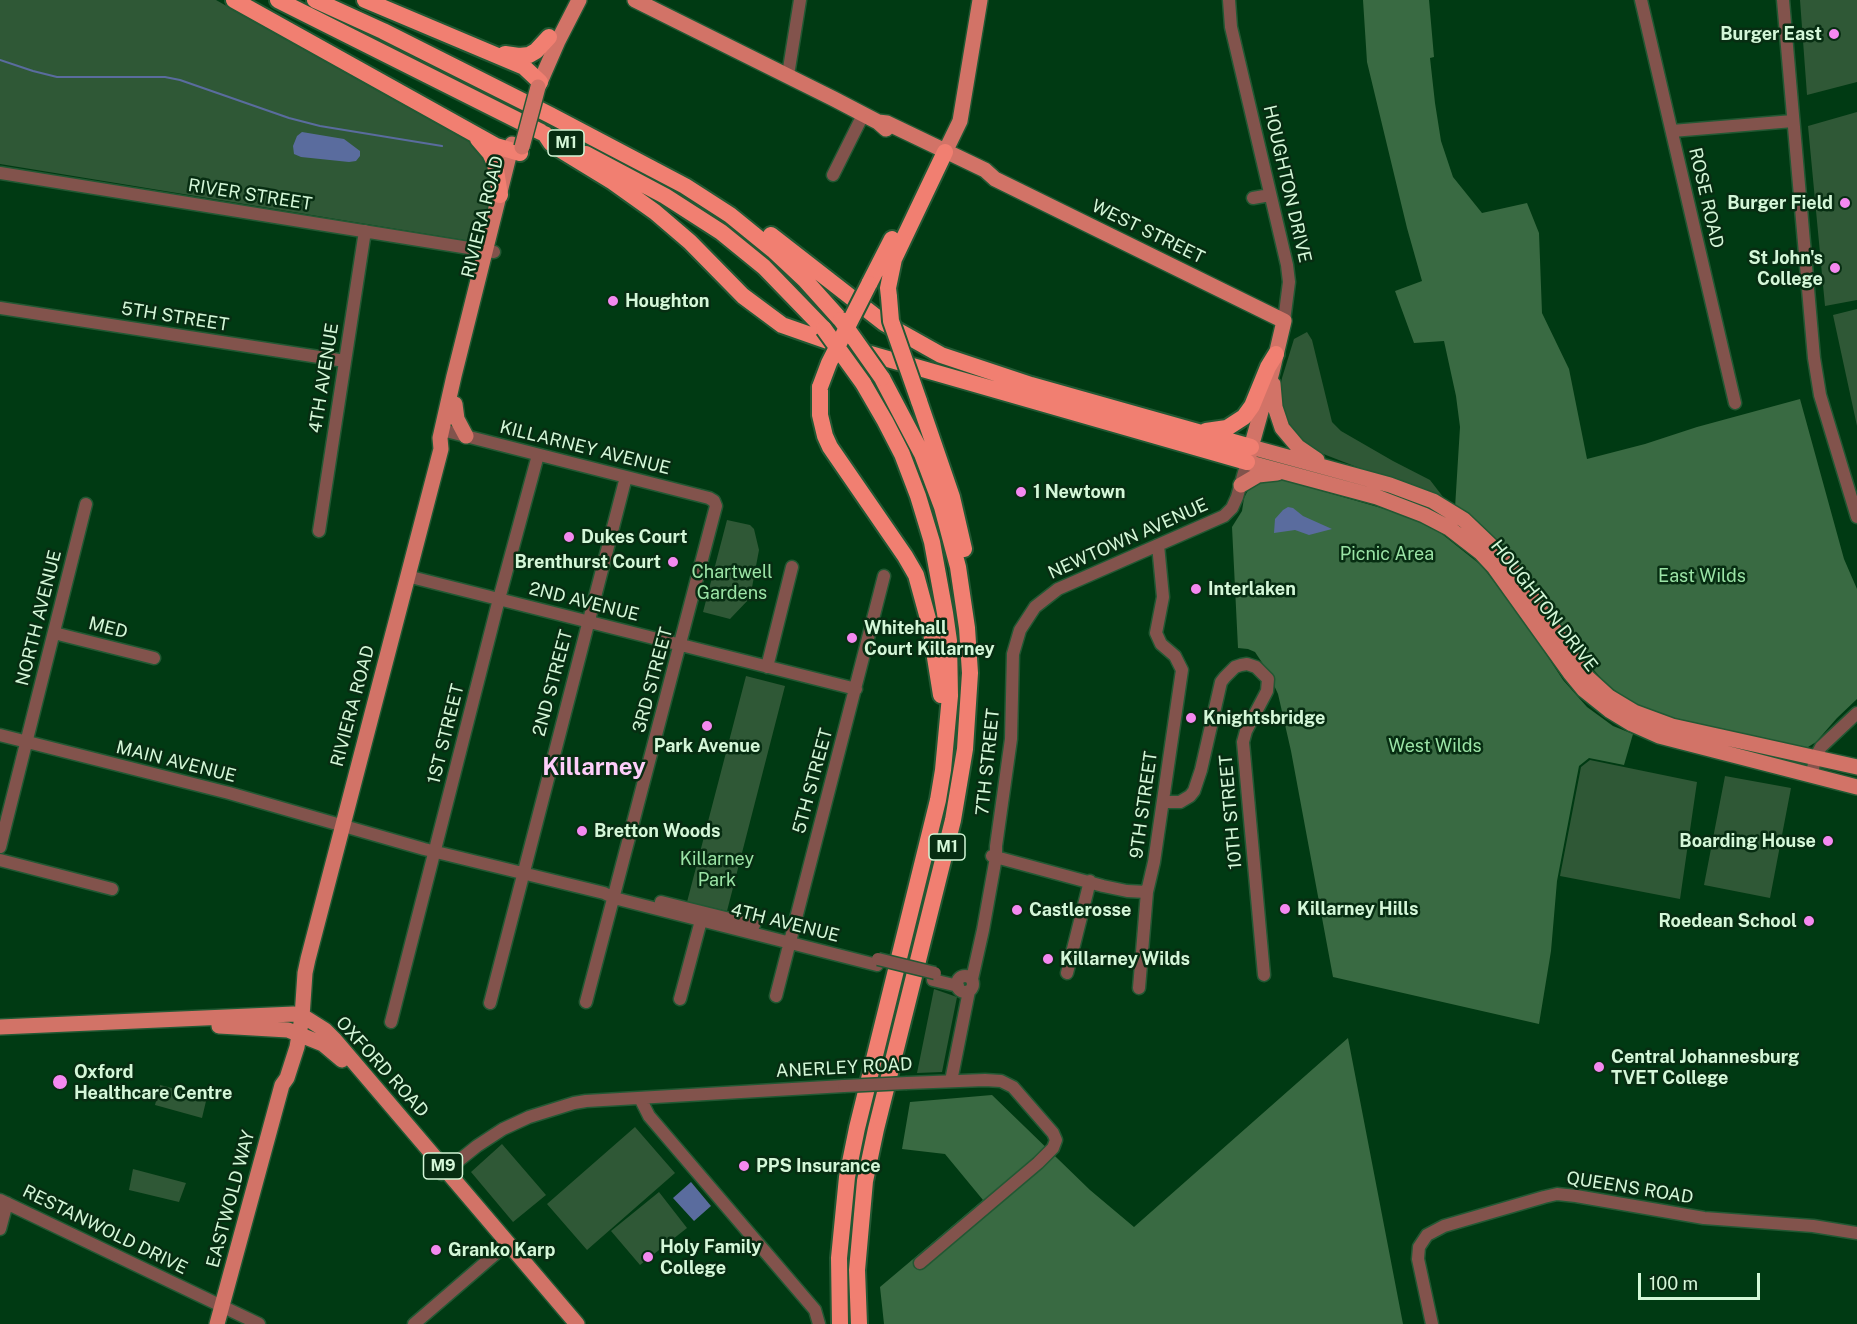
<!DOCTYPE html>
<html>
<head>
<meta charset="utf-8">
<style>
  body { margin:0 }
  #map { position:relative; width:1857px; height:1324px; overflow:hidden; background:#003a13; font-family:"Public Sans",sans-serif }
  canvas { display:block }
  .scale { position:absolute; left:1638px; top:1273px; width:122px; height:27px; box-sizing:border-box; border:3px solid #d4f7d8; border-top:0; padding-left:8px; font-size:18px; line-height:21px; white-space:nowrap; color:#d4f7d8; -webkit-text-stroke:4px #072d12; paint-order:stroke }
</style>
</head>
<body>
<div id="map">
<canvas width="1857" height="1324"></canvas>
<div class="scale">100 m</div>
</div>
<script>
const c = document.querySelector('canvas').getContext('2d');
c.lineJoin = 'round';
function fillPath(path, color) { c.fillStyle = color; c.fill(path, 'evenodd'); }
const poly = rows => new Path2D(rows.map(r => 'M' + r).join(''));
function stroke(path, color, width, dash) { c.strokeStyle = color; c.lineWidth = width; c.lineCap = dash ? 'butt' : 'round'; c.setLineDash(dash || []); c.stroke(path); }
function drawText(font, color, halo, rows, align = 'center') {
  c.font = font + ' "Public Sans",sans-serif'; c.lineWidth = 5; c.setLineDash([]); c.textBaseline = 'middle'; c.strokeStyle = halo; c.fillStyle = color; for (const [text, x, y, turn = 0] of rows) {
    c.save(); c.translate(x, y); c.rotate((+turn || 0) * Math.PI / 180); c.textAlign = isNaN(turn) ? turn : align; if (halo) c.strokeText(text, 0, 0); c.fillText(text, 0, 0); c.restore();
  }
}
const green = poly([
  [0,0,216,0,355,78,395,94,463,131,485,152,495,187,483,235,480,240,470,241,0,164],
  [1800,0,1857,0,1857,82,1807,95],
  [1857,112,1857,300,1825,306,1808,126],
  [1857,309,1857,426,1833,315],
  [1307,332,1312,340,1332,422,1341,431,1393,461,1430,480,1447,502,1313,450,1300,441,1288,428,1279,393,1282,378,1294,339],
  [727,520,750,525,754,529,759,550,750,598,730,619,703,612],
  [746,676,785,686,727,911,687,902],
  [1590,760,1697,782,1680,899,1560,876,1581,767],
  [1725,776,1791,788,1770,898,1704,885],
  [934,989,957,997,942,1072,917,1073],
  [160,1085,207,1097,202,1118,155,1105],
  [635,1127,675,1173,587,1250,547,1204],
  [502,1144,546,1195,513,1222,471,1172],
  [133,1169,186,1183,179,1202,129,1190],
  [659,1192,687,1228,640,1265,611,1231]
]);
const forest = poly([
  [1363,0,1429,0,1434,57,1430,58,1435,103,1441,141,1453,177,1482,213,1527,203,1539,233,1542,313,1569,369,1587,459,1645,444,1697,427,1800,399,1844,559,1857,589,1857,699,1837,718,1816,742,1808,747,1798,747,1688,723,1647,711,1627,699,1606,684,1581,655,1455,508,1460,427,1456,396,1444,341,1414,343,1395,291,1422,281,1407,228,1367,62],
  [1258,478,1277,478,1416,518,1442,534,1482,566,1527,625,1563,680,1587,707,1613,726,1633,734,1624,765,1589,758,1579,766,1557,881,1551,951,1539,1024,1333,977,1291,751,1278,694,1267,670,1255,652,1248,649,1238,648,1232,527,1242,511,1244,498,1249,488],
  [1348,1038,1403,1324,884,1324,880,1287,983,1200,945,1154,902,1149,910,1102,992,1095,1090,1190,1134,1227]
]);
const water = poly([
  [302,132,344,139,360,151,360,156,356,161,349,162,301,157,294,154,293,146,297,136],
  [1288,507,1293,508,1303,516,1332,529,1309,535,1295,530,1274,533,1275,519,1283,510],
  [691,1182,711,1206,694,1221,673,1198]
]);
const stream = poly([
  [0,60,33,71,57,77,165,77,180,80,289,118,320,126,442,146]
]);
const minor = poly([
  [1229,0,1231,27,1287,265,1289,282,1284,321],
  [1641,0,1735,403],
  [1783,0,1814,358,1820,395,1857,517],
  [788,75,800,0],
  [1672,131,1793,121],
  [0,173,494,252],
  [833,175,863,115],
  [1253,198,1270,195],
  [0,308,345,361],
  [442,430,709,498,714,501,716,506,586,1002],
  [319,531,365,231],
  [407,576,856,689],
  [54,633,154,658],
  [767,667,792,567],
  [0,735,229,793,424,849,604,893,614,898,877,965],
  [1812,774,1815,758,1821,747,1857,713],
  [1163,802,1180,802,1190,796,1194,791,1201,770,1221,682,1225,677,1235,667,1241,665,1247,664,1256,667,1268,679,1267,691,1246,731,1243,742,1264,975],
  [0,847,86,504],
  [992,856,1103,886,1127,891,1147,892],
  [0,860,112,889],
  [661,902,754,925],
  [1067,973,1090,881],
  '957 984a8 8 0 1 1 16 0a8 8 0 1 1-16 0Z',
  [972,979,983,930,996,857,996,846,1011,739,1013,654,1020,630,1035,607,1058,589,1224,516,1232,508,1237,497,1247,462],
  [933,980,958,986],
  [1139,988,1147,892,1154,862,1182,670,1175,656,1161,644,1156,633,1163,597,1158,545],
  [776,996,884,576],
  [680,999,703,913],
  [490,1003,626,477],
  [391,1022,499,599,538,455],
  [951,1081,969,991],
  [907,1083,985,1080,1001,1081,1013,1087,1053,1133,1056,1140,1053,1148,1038,1163,920,1263],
  [640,1098,649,1116,815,1310,819,1324],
  [442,1174,477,1146,503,1129,529,1117,574,1103,586,1101,844,1086],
  [0,1200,259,1324],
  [0,1229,7,1203],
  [414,1324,508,1243],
  [1432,1324,1418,1259,1419,1247,1427,1235,1444,1226,1544,1197,1557,1194,1576,1196,1704,1218,1813,1226,1857,1233]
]);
const major = poly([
  [635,0,834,99,878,122,886,129],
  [538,87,558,41,579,0],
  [878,122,887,123,985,170,995,179,1284,321,1272,372,1247,462,1377,497,1424,515,1449,528,1480,552,1494,567,1570,673,1584,690,1609,710,1632,724,1659,736,1857,787],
  [945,152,960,121,980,0],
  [1273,384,1275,407,1282,428,1298,447,1317,460],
  [455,404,457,419,466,436],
  [1251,447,1390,485,1433,501,1464,520,1507,561,1587,677,1609,697,1634,712,1672,726,1857,767],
  [1241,485,1258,475,1277,473],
  [219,1026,288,1030,323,1044,342,1060],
  [0,1027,294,1014,306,1018,325,1030,335,1040,577,1324],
  [217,1324,282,1085,287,1078,297,1047,302,1017,305,973,308,959,441,449,440,438,454,376,512,144]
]);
const highway = poly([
  [234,0,496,146,520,153],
  [278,0,541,132],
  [315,0,383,31,550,115,685,186,730,215,773,250,805,280,840,319],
  [365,0,524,67,540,82],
  [505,54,519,56,529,55,536,51,549,37],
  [545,134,551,143,559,149,613,182,655,212,690,242,743,296,782,325,839,345,1247,462],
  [478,139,490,153,495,164,500,195],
  [586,154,665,196,721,232,764,267,824,329],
  [771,235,884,323,941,355,1031,385,1251,447],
  [869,284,892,239],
  [889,297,888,288,894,259,945,152],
  [820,387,820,415,825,436,830,447,905,556,916,575,930,626,941,695],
  [919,401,952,497,964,549],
  [1206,431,1227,428,1244,417,1252,406,1268,367,1276,354],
  [840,1324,839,1258,847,1177,857,1128,938,800,943,770,950,696,949,641,945,613,932,542,918,496,902,454,885,421,863,383],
  [859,1324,857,1270,865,1181,876,1129,953,820,965,749,970,673,967,628,958,567,942,507,922,454,882,378]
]);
const minorBridge = poly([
  [878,959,935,973],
  [844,1086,907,1083]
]);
const majorBridge = poly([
  [522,147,538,87]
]);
const highwayBridge = poly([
  [889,297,891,321,919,401],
  [841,320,882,378],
  [824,329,863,383],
  [820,387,829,363,869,284]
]);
const markers = [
  [1834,34,6,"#f489f0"],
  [1845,203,6,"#f489f0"],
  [1835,268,6,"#f489f0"],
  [613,301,6,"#f489f0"],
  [1021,492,6,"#f489f0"],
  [569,537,6,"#f489f0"],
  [673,562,6,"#f489f0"],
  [1196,589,6,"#f489f0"],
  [852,638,6,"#f489f0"],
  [1191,718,6,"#f489f0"],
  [707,726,6,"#f489f0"],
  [582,831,6,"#f489f0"],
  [1828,841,6,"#f489f0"],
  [1285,909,6,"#f489f0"],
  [1017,910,6,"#f489f0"],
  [1809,921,6,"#f489f0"],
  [1048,959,6,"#f489f0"],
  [1599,1067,6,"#f489f0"],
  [60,1082,8,"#f489f0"],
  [744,1166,6,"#f489f0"],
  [436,1250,6,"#f489f0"],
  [648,1257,6,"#f489f0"]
];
const shields = [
  [566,143,36],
  [947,847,36],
  [443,1166,39]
];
const shieldNames = [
  ["M1",566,143],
  ["M1",947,847],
  ["M9",443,1166]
];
const poiNames = [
  ["Burger East",1822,34,"right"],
  ["Burger Field",1833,203,"right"],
  ["St John's",1823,258,"right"],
  ["College",1823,279,"right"],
  ["Houghton",625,301],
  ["1 Newtown",1033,492],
  ["Dukes Court",581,537],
  ["Brenthurst Court",661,562,"right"],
  ["Interlaken",1208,589],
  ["Whitehall",864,628],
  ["Court Killarney",864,649],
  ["Knightsbridge",1203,718],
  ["Park Avenue",707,746,"center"],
  ["Bretton Woods",594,831],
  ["Boarding House",1816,841,"right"],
  ["Killarney Hills",1297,909],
  ["Castlerosse",1029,910],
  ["Roedean School",1797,921,"right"],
  ["Killarney Wilds",1060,959],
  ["Central Johannesburg",1611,1057],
  ["TVET College",1611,1078],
  ["Oxford",74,1072],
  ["Healthcare Centre",74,1093],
  ["PPS Insurance",756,1166],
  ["Holy Family",660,1247],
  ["College",660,1268],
  ["Granko Karp",448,1250]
];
const streetNames = [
  ["HOUGHTON DRIVE",1287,184,77],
  ["RIVER STREET",250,195,9],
  ["ROSE ROAD",1706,198,77],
  ["RIVIERA ROAD",483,217,-76],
  ["WEST STREET",1148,232,26],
  ["5TH STREET",175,317,9],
  ["4TH AVENUE",324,378,-81],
  ["KILLARNEY AVENUE",585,448,14],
  ["NEWTOWN AVENUE",1128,539,-24],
  ["2ND AVENUE",584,602,14],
  ["HOUGHTON DRIVE",1544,606,52],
  ["NORTH AVENUE",39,618,-76],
  ["MED",108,628,14],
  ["3RD STREET",653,680,-75],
  ["2ND STREET",553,683,-75],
  ["RIVIERA ROAD",353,706,-75],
  ["1ST STREET",446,734,-76],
  ["MAIN AVENUE",176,762,14],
  ["7TH STREET",988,762,-84],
  ["5TH STREET",813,781,-75],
  ["9TH STREET",1144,805,-82],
  ["10TH STREET",1231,812,-95],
  ["4TH AVENUE",785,923,14],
  ["OXFORD ROAD",382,1067,48],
  ["ANERLEY ROAD",844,1068,-3],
  ["QUEENS ROAD",1630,1188,9],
  ["EASTWOLD WAY",231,1199,-75],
  ["RESTANWOLD DRIVE",105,1230,26]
];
const parkNames = [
  ["Picnic Area",1387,554],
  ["Chartwell",732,572],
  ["Gardens",732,593],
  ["East Wilds",1702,576],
  ["West Wilds",1435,746],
  ["Killarney",717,859],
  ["Park",717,880]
];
const districtNames = [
  ["Killarney",594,768]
];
fillPath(green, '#2f5836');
fillPath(forest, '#396a42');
fillPath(water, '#5a6c9e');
stroke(stream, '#5a6c9e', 2);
stroke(minor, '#225833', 15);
stroke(major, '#225833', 18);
stroke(highway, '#225833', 20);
stroke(minor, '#82534c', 12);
stroke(major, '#d27367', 15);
stroke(highway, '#f17f71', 16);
stroke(minorBridge, '#225833', 15, []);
stroke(majorBridge, '#225833', 18, []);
stroke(highwayBridge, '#225833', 20, []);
stroke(minorBridge, '#82534c', 12);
stroke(majorBridge, '#d27367', 15);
stroke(highwayBridge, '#f17f71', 16);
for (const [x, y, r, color] of markers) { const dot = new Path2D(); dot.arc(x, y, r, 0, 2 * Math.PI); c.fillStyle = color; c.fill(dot); stroke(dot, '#072d12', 2); }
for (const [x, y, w] of shields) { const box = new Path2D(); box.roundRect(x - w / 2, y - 13, w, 26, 4.5); c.fillStyle = '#072d12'; c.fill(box); stroke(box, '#d4f7d8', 1.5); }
drawText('bold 16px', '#d4f7d8', null, shieldNames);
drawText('bold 18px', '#d4f7d8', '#072d12', poiNames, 'left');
drawText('18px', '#d4f7d8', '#072d12', streetNames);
drawText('18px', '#9be4a6', '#072d12', parkNames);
drawText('bold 24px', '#ffcefb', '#072d12', districtNames);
</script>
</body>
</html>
